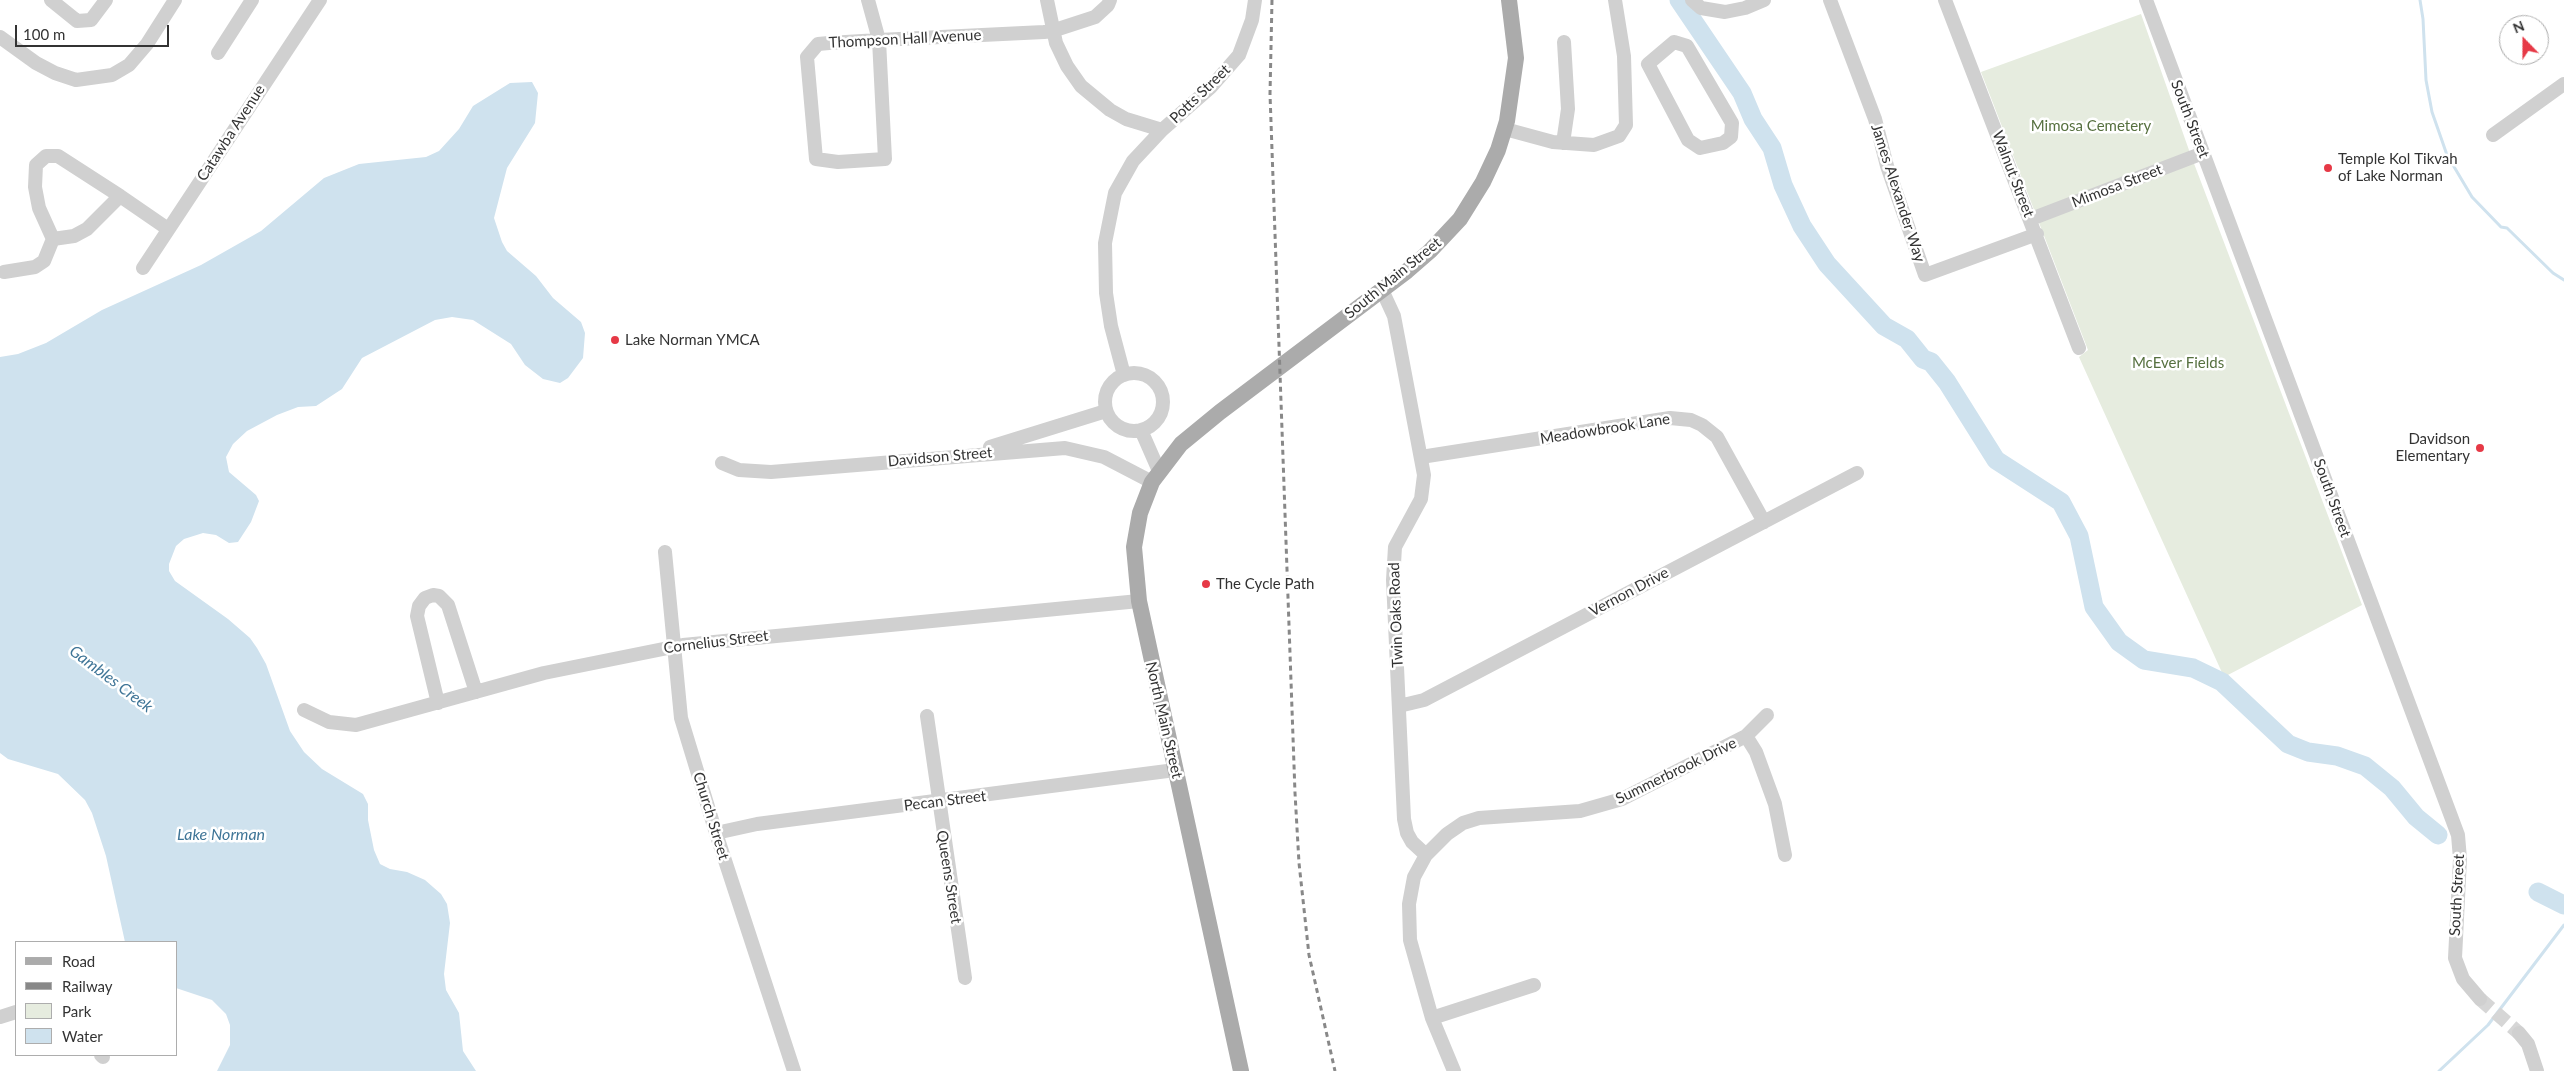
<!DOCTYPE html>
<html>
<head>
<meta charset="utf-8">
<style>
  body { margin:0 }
  #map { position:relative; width:2564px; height:1071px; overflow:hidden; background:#fff; font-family:Lato,sans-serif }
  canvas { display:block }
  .legend { position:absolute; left:15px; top:941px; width:162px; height:115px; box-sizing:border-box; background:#fff; border:1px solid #adadad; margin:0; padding:6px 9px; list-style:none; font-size:15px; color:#333 }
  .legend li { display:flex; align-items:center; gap:10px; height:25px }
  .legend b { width:25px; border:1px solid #adadad }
  .north { position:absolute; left:2499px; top:15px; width:50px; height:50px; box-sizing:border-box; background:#fff; border:1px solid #adadad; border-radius:50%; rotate:338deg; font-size:14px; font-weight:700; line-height:20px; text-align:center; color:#333 }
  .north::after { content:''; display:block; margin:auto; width:18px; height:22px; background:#e63946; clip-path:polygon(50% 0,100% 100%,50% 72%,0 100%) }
  .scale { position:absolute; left:15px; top:25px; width:154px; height:22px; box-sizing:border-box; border:2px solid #333; border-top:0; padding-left:6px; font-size:15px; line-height:18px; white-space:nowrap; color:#333; -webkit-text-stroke:4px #fff; paint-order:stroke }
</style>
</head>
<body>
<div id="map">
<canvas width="2564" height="1071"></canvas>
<ul class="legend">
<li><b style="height:6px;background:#ababab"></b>Road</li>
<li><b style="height:6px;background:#888"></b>Railway</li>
<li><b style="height:14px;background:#e6ecdf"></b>Park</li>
<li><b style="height:14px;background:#cfe2ee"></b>Water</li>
</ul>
<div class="north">N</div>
<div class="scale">100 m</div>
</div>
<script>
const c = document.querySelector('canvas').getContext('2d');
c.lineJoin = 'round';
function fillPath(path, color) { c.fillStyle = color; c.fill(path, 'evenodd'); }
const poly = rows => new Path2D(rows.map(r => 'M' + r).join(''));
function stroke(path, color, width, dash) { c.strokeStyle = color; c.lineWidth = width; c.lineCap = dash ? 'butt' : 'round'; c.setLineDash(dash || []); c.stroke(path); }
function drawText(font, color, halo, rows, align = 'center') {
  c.font = font + ' Lato,sans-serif'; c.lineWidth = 5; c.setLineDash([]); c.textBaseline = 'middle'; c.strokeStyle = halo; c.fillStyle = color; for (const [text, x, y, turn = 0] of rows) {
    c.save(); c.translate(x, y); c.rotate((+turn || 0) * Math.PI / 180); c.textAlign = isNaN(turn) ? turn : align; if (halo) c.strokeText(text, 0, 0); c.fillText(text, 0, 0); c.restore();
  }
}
const green = poly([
  [2141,14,2190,153,2362,605,2224,677,2079,357,2088,350,1981,72]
]);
const water = poly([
  [532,82,538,93,535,123,507,168,494,218,502,242,507,251,536,276,553,298,581,322,585,333,583,358,568,378,560,383,543,379,525,365,511,344,473,320,452,317,435,320,362,358,342,389,316,406,298,407,277,415,247,431,233,444,226,457,229,472,256,495,259,501,251,522,238,542,229,543,216,535,203,533,184,539,176,546,169,564,169,571,175,581,228,619,250,638,257,648,266,664,290,731,304,752,322,769,363,794,368,804,368,820,374,850,380,864,390,869,407,872,425,880,441,894,447,904,450,923,444,974,446,990,459,1013,463,1051,476,1071,217,1071,230,1045,230,1025,226,1014,212,1000,176,988,176,942,125,942,106,856,92,813,85,800,58,774,8,759,0,753,0,357,18,354,46,343,102,310,201,265,261,231,324,178,359,164,426,157,439,151,459,129,473,106,510,83]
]);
const stream = poly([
  [2420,0,2423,19,2426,80,2432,112,2447,155,2472,197,2501,227,2507,228,2553,273,2564,280],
  [2439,1071,2488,1025,2564,925]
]);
const river = poly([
  [1679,0,1742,93,1753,119,1772,148,1783,185,1802,226,1827,264,1884,326,1907,339,1923,359,1931,362,1947,382,1996,460,2061,502,2079,536,2094,607,2119,642,2144,660,2193,668,2222,682,2288,744,2308,752,2337,756,2365,766,2392,788,2416,817,2438,835],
  [2538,892,2564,905]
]);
const minorTunnel = poly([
  [2480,999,2519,1033]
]);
const minor = poly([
  [51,0,77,21,91,20,106,0],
  [868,0,879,40,885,159,838,162,816,159,807,57,818,44,829,43,879,40,1044,32,1052,31,1095,17,1108,5,1110,0],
  [1047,0,1056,43,1067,66,1081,86,1110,110,1126,119,1162,130],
  [1692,0,1701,8,1725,12,1745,8,1764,0],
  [1830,0,1875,119,1887,166,1925,275,2037,234],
  [1945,0,2079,348],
  [2146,0,2458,835,2460,859,2455,958,2463,979,2480,999],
  [0,37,36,63,55,73,76,80,112,75,129,65,147,44,175,0],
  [1674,42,1687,46,1732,123,1731,137,1723,143,1700,148,1688,140,1648,64,1674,42],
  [218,53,252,0],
  [1505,129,1553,142,1594,145,1619,136,1626,125,1624,56,1615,0],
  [2493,135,2564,84],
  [1563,143,1568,109,1564,42],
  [120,196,87,229,74,236,53,239,39,208,35,187,36,165,46,156,58,156,120,196,168,229],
  [2031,219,2203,153],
  [143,268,320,0],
  [4,272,35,267,44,261,53,239],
  [1382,290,1394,316,1424,475,1421,499,1395,547,1393,580,1404,819,1407,833,1412,842,1426,855],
  '1105 402a29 29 0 1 1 58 0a29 29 0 1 1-58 0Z',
  [1124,375,1111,326,1106,293,1105,243,1115,193,1133,161,1162,130,1211,87,1239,55,1252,20,1255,0],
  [1141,430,1159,471],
  [990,447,1106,411],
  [1421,457,1670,418,1691,420,1702,425,1717,437,1764,522],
  [722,463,739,470,771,472,1065,448,1104,457,1152,482],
  [665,552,681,718,716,833,794,1071],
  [438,703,417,616,419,606,425,598,433,595,439,596,448,605,476,692],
  [1399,706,1424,700,1857,473],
  [304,710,329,722,356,725,544,673,683,645,1139,601],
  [927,716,965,978],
  [1746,736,1756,752,1775,804,1785,855],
  [716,833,757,824,1175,770],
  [0,1017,16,1012],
  [1432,1018,1534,985],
  [2519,1033,2528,1044,2537,1071],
  [101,1055,103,1057],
  [1454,1071,1432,1018,1410,940,1409,904,1414,877,1426,855,1447,834,1463,823,1479,818,1580,811,1622,799,1746,736,1767,715]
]);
const major = poly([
  [1241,1071,1139,601,1134,547,1140,513,1152,482,1181,444,1220,412,1407,271,1430,251,1460,219,1483,182,1498,150,1507,121,1516,58,1509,0]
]);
const rail = poly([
  [1272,0,1270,94,1295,793,1299,863,1309,955,1335,1071]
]);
const markers = [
  [2328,168,5,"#e63946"],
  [615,340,5,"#e63946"],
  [2480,448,5,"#e63946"],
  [1206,584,5,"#e63946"]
];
const streetNames = [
  ["Thompson Hall Avenue",905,39,-3],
  ["Potts Street",1200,94,-44],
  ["South Street",2190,119,69],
  ["Catawba Avenue",231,133,-57],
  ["Walnut Street",2013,174,69],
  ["Mimosa Street",2117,186,-21],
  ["James Alexander Way",1898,193,72],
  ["South Main Street",1393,278,-39],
  ["Meadowbrook Lane",1605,429,-9],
  ["Davidson Street",940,457,-5],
  ["South Street",2332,498,70],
  ["Vernon Drive",1629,592,-28],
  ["Twin Oaks Road",1396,615,-92],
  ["Cornelius Street",716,642,-7],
  ["North Main Street",1164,720,77],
  ["Summerbrook Drive",1676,771,-26],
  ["Pecan Street",945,801,-7],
  ["Church Street",711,816,73],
  ["Queens Street",949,877,81],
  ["South Street",2457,895,-87]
];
const parkNames = [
  ["Mimosa Cemetery",2091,126],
  ["McEver Fields",2178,363]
];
const poiNames = [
  ["Temple Kol Tikvah",2338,159],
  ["of Lake Norman",2338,176],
  ["Lake Norman YMCA",625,340],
  ["Davidson",2470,439,"right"],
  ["Elementary",2470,456,"right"],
  ["The Cycle Path",1216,584]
];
const waterNames = [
  ["Gambles Creek",111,679,37],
  ["Lake Norman",221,835]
];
fillPath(green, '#e6ecdf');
fillPath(water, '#cfe2ee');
stroke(stream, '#cfe2ee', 3);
stroke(river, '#cfe2ee', 19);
stroke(minorTunnel, '#d6d6d6', 14, [14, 7]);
stroke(minor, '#d0d0d0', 14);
stroke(major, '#ababab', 16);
stroke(rail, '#888', 3, [5, 4]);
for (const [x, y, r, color] of markers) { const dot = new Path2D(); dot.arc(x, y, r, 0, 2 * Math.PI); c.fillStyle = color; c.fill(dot); stroke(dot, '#fff', 2); }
drawText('15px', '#333', '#fff', streetNames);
drawText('15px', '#56703f', '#fff', parkNames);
drawText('15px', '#333', '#fff', poiNames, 'left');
drawText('italic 16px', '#3f7597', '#fff', waterNames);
</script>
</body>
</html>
